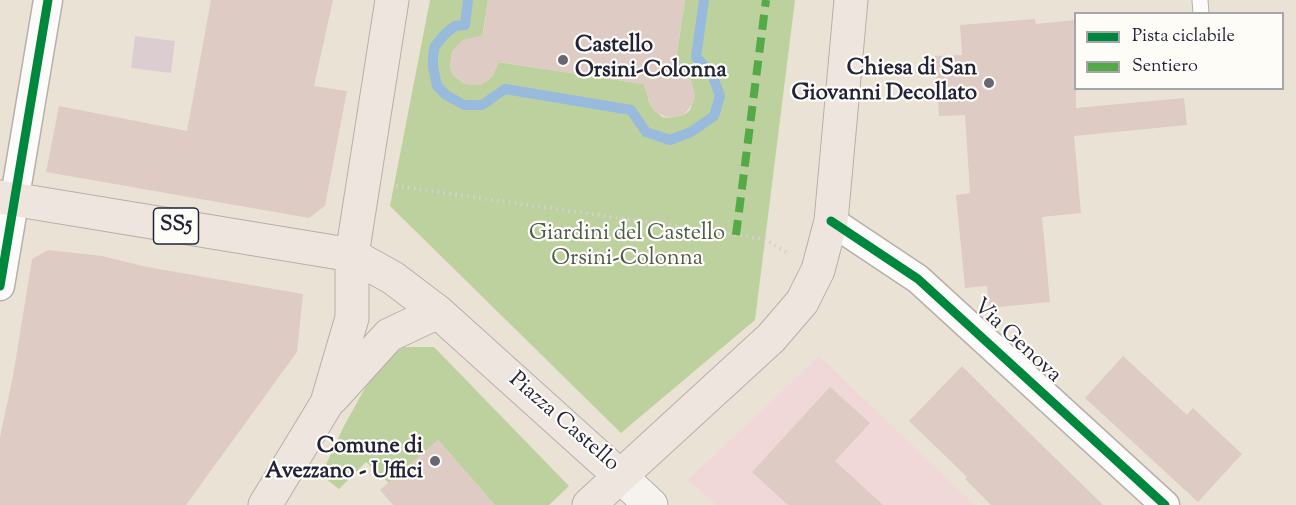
<!DOCTYPE html>
<html>
<head>
<meta charset="utf-8">
<style>
  body { margin:0 }
  #map { position:relative; width:1296px; height:505px; overflow:hidden; background:#eae3d5; font-family:"Sorts Mill Goudy",serif }
  canvas { display:block }
  .legend { position:absolute; left:1074px; top:12px; width:210px; height:78px; box-sizing:border-box; background:#fdfcf7; border:2px solid #a5a5ac; margin:0; padding:8px 10px; list-style:none; font-size:18px; color:#22223b }
  .legend li { display:flex; align-items:center; gap:12px; height:30px }
  .legend b { width:30px; border:2px solid #a5a5ac }
</style>
</head>
<body>
<div id="map">
<canvas width="1296" height="505"></canvas>
<ul class="legend">
<li><b style="height:8px;background:#00873e"></b>Pista ciclabile</li>
<li><b style="height:8px;background:#53aa46"></b>Sentiero</li>
</ul>
</div>
<script>
const c = document.querySelector('canvas').getContext('2d');
c.lineJoin = 'round';
function fillPath(path, color) { c.fillStyle = color; c.fill(path, 'evenodd'); }
const poly = rows => new Path2D(rows.map(r => 'M' + r).join(''));
function stroke(path, color, width, dash) { c.strokeStyle = color; c.lineWidth = width; c.lineCap = dash ? 'butt' : 'round'; c.setLineDash(dash || []); c.stroke(path); }
function drawText(font, color, halo, rows, align = 'center') {
  c.font = font + ' "Sorts Mill Goudy",serif'; c.lineWidth = 4.5; c.setLineDash([]); c.textBaseline = 'middle'; c.strokeStyle = halo; c.fillStyle = color; for (const [text, x, y, turn = 0] of rows) {
    c.save(); c.translate(x, y); c.rotate((+turn || 0) * Math.PI / 180); c.textAlign = isNaN(turn) ? turn : align; if (halo) c.strokeText(text, 0, 0); c.fillText(text, 0, 0); c.restore();
  }
}
const built = poly([
  [819,356,975,505,716,505,688,480]
]);
const industrial = poly([
  [135,36,175,41,171,73,131,68]
]);
const green = poly([
  [430,0,488,0,482,39,463,40,452,52,450,67,453,75,465,84,480,85,487,81,493,76,498,62,650,85,648,99,651,106,662,117,669,118,684,115,690,110,695,96,691,80,674,72,685,0,795,0,755,320,621,433,390,206],
  [403,347,434,347,569,486,549,505,495,505,438,440,389,483,366,462,339,489,321,475,344,426,375,370]
]);
const stream = poly([
  [468,0,465,25,455,26,445,34,435,46,433,55,433,67,437,86,446,95,464,105,482,105,505,89,631,110,646,132,670,140,691,132,714,116,720,96,712,74,696,57,704,0]
]);
const building = poly([
  [211,0,333,0,314,86,347,91,325,206,309,218,46,172,59,106,187,131],
  [488,0,685,0,675,67,691,80,695,96,693,103,684,115,669,118,655,112,651,106,643,84,499,62,493,76,487,81,480,85,465,84,453,75,450,67,452,51,463,40,483,35],
  [1035,19,1036,24,1076,20,1076,108,1184,98,1187,125,1074,136,1081,213,1042,217,1050,302,989,308,987,286,965,288,956,195,970,193,965,115,939,116,935,56,962,55,960,25],
  [48,250,102,256,147,267,303,294,297,352,186,505,0,505,0,437,13,376,32,259],
  [1123,356,1187,415,1193,408,1242,454,1198,502,1085,398],
  [962,366,996,400,1103,505,991,505,965,479,967,477,909,421],
  [830,387,870,423,835,461,883,505,788,505,752,472],
  [438,440,495,505,393,505,380,490]
]);
const path = poly([
  [396,186,765,239,786,252]
]);
const service = poly([
  [1200,0,1201,14]
]);
const minor = poly([
  [831,221,918,279,1165,505],
  [0,286,48,0]
]);
const secondary = poly([
  [620,476,651,505]
]);
const primary = poly([
  [0,197,352,255,393,278,438,312,620,476],
  [332,398,389,335,438,312],
  [265,505,327,403,352,318,352,255,392,0],
  [589,505,771,338,802,302,818,270,831,221,851,0]
]);
const quiet = poly([
  [736,235,766,0]
]);
const cycleway = poly([
  [831,221,918,279,1165,505],
  [0,286,48,0]
]);
const markers = [
  [563,60,6,"#686671"],
  [989,83,6,"#686671"],
  [435,461,6,"#686671"]
];
const shields = [
  [176,226,45]
];
const shieldNames = [
  ["SS5",176,226]
];
const poiNames = [
  ["Castello",575,47,"left"],
  ["Orsini-Colonna",575,72,"left"],
  ["Chiesa di San",977,70],
  ["Giovanni Decollato",977,95],
  ["Comune di",423,448],
  ["Avezzano - Uffici",423,473]
];
const parkNames = [
  ["Giardini del Castello",627,235],
  ["Orsini-Colonna",627,260]
];
const streetNames = [
  ["Via Genova",1016,342,43],
  ["Piazza Castello",563,423,41]
];
fillPath(built, '#f0d8d9');
fillPath(industrial, '#dcced0');
fillPath(green, '#bcd19d');
stroke(stream, '#97badd', 10);
fillPath(building, '#decbc4');
stroke(service, '#b4b0aa', 17);
stroke(minor, '#b4b0aa', 31);
stroke(secondary, '#b4b0aa', 35);
stroke(primary, '#b4b0aa', 35);
stroke(path, '#d3d2d0', 4, [1.5, 4.5]);
stroke(service, '#fcfbf9', 15);
stroke(minor, '#fcfbf9', 28);
stroke(secondary, '#f6f2ee', 33);
stroke(primary, '#eee6de', 33);
stroke(quiet, '#53aa46', 8, [15, 8]);
stroke(cycleway, '#00873e', 9);
for (const [x, y, r, color] of markers) { const dot = new Path2D(); dot.arc(x, y, r, 0, 2 * Math.PI); c.fillStyle = color; c.fill(dot); stroke(dot, '#fdfcf7', 2); }
for (const [x, y, w] of shields) { const box = new Path2D(); box.roundRect(x - w / 2, y - 18, w, 36, 4.5); c.fillStyle = '#fdfcf7'; c.fill(box); stroke(box, '#22223b', 1.5); }
drawText('bold 21px', '#22223b', null, shieldNames);
drawText('bold 22px', '#22223b', '#fdfcf7', poiNames, 'right');
drawText('22px', '#4b5a4d', '#fdfcf7', parkNames);
drawText('22px', '#22223b', '#fdfcf7', streetNames);
</script>
</body>
</html>
